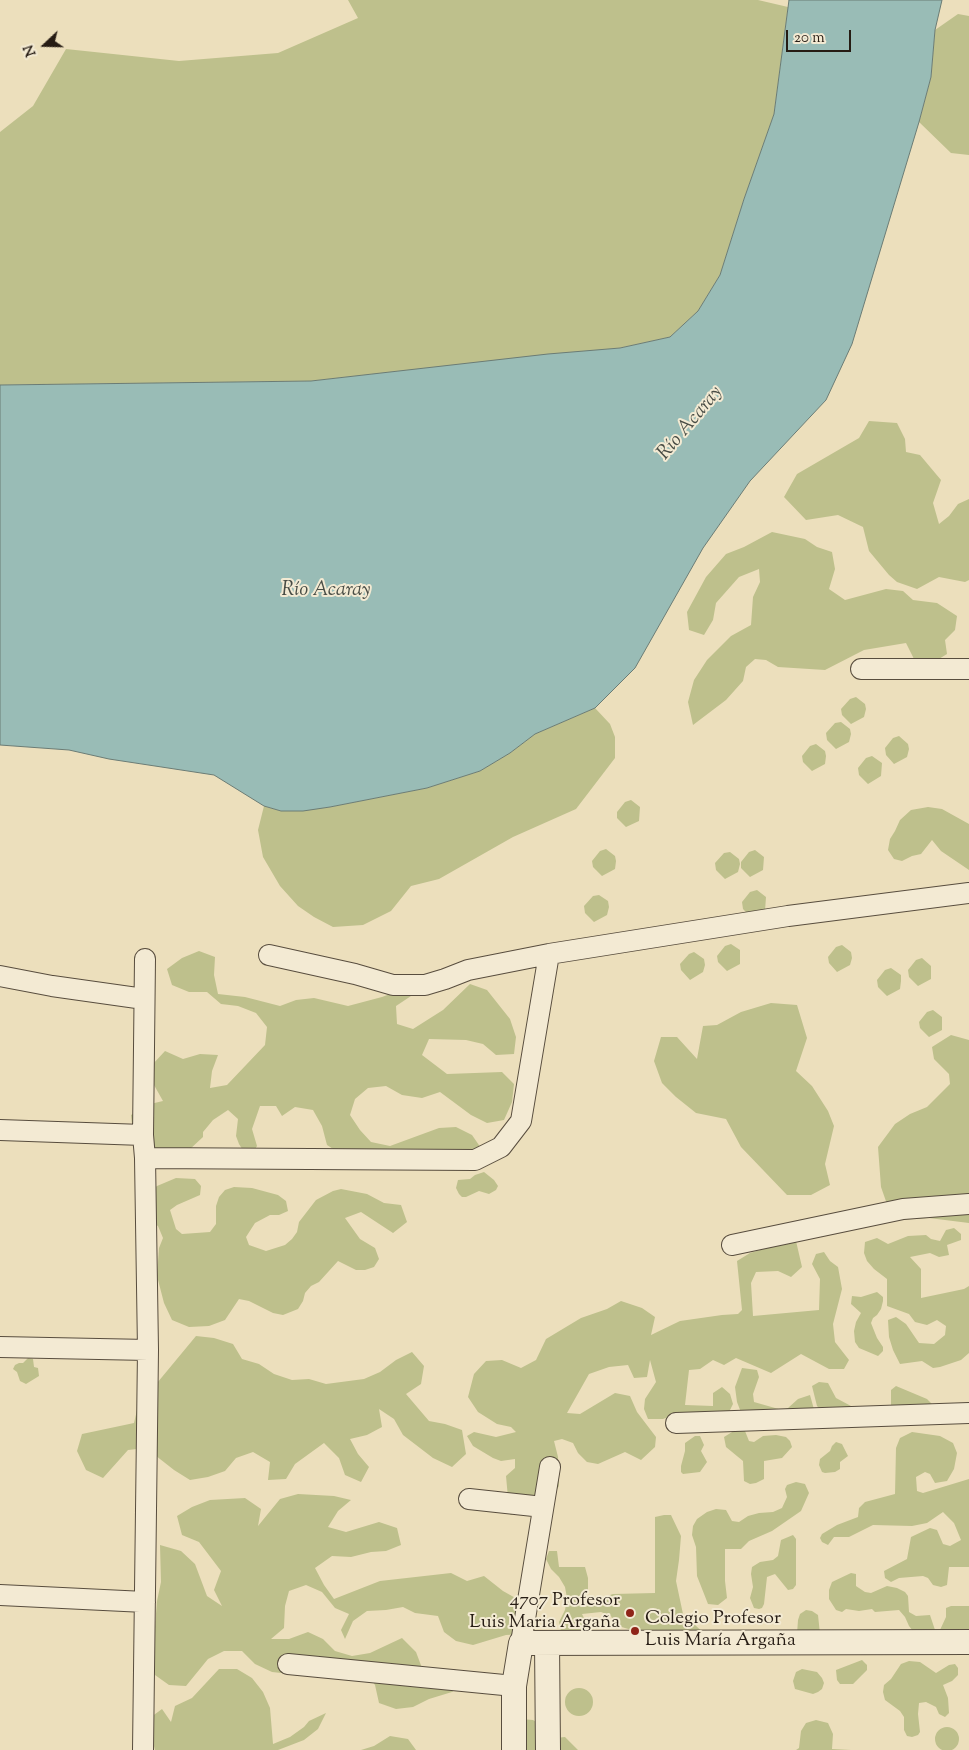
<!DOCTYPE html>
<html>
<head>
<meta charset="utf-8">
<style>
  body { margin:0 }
  #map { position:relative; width:969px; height:1750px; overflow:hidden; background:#ecdfbc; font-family:"Sorts Mill Goudy",serif }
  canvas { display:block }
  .north { position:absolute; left:20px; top:20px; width:50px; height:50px; -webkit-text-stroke:4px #f3ead3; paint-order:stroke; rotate:249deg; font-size:14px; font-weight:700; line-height:20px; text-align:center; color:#261c14 }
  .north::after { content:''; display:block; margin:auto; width:18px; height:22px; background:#261c14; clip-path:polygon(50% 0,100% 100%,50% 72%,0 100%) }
  .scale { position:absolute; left:786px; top:30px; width:65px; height:22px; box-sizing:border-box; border:2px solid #261c14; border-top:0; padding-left:6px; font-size:15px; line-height:18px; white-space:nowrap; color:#261c14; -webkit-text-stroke:4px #f3ead3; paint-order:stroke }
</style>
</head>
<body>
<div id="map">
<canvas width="969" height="1750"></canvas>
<div class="north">N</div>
<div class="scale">20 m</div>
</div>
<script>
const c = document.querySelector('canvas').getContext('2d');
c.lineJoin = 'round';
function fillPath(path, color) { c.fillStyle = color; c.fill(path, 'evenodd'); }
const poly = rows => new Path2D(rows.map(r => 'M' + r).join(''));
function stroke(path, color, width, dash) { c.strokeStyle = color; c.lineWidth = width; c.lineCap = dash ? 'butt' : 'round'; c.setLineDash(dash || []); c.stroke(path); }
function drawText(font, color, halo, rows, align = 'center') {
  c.font = font + ' "Sorts Mill Goudy",serif'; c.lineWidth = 4; c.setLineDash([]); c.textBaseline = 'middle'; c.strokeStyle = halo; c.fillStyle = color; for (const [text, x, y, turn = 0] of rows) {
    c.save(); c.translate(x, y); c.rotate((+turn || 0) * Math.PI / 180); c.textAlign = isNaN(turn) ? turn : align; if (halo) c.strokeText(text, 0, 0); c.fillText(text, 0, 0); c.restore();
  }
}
const green = poly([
  [348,0,758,0,788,7,774,114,744,199,720,275,698,311,670,337,620,348,311,381,0,385,0,132,33,106,66,49,179,61,278,53,358,18],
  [958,14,969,16,969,155,951,153,919,122,931,77,935,30],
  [869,421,897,423,905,439,906,452,920,455,941,480,933,503,939,524,949,516,958,504,969,499,969,580,965,582,939,577,917,589,897,582,889,575,869,551,863,527,838,515,806,520,784,497,797,474,859,438],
  [772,532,805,539,817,547,832,552,835,569,829,589,845,600,886,589,903,591,913,600,937,603,957,616,955,630,945,640,947,654,934,662,916,663,906,643,864,650,825,670,778,667,766,660,755,659,746,667,743,681,726,700,693,725,688,702,694,680,707,660,731,636,751,625,753,597,760,582,759,569,739,577,716,603,713,620,704,635,689,630,687,612,706,577,726,554,744,547],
  [856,697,865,704,866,709,864,717,851,724,842,715,841,709,850,699],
  [595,708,610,724,615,737,615,758,576,809,513,837,439,879,411,886,391,911,363,925,333,927,314,917,298,906,280,886,263,857,258,830,264,806,281,811,330,807,427,788,480,771,510,753,535,734],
  [841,722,850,729,851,734,849,742,836,749,827,740,826,733,835,723],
  [899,736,908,744,909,749,907,757,894,764,886,755,885,748,893,738],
  [816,744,825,751,826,756,825,764,812,771,803,762,802,756,810,746],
  [872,756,882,763,881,776,868,784,859,775,858,768,866,758],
  [631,800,640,807,639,821,626,827,617,818,617,812,625,802],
  [928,807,942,809,969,824,969,870,941,851,932,840,921,854,912,856,902,861,894,859,888,850,890,839,895,831,900,820,911,810],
  [606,849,615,856,616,861,615,869,602,876,593,867,592,861,600,851],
  [755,850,764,857,763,870,750,877,741,868,741,862,749,852],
  [730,852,739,859,740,864,738,872,725,879,716,870,715,863,724,853],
  [757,890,766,897,765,911,752,918,743,909,742,902,750,892],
  [599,895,608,901,609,907,607,915,594,922,585,913,584,906,593,896],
  [731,944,740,950,740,964,727,971,718,962,717,956,725,946],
  [842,945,851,952,852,958,850,965,837,972,829,963,828,957,836,947],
  [199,951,215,957,214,975,218,994,245,997,280,1006,296,1000,314,998,348,1006,382,997,409,987,427,989,411,996,396,1006,397,1024,413,1029,443,1010,470,984,487,990,510,1019,516,1037,514,1054,496,1055,483,1044,466,1040,429,1039,422,1055,447,1074,502,1072,514,1084,512,1102,504,1120,487,1123,471,1115,440,1092,422,1098,402,1095,386,1086,368,1088,355,1099,350,1115,360,1130,371,1142,390,1146,439,1128,456,1127,472,1135,483,1151,466,1156,449,1149,344,1156,327,1145,322,1126,313,1110,295,1107,282,1116,276,1106,260,1106,252,1129,257,1146,249,1160,239,1144,236,1136,238,1119,228,1110,213,1120,203,1132,203,1137,189,1150,156,1159,133,1134,131,1115,146,1105,163,1101,154,1085,152,1065,165,1051,183,1059,200,1054,218,1055,212,1071,210,1088,227,1085,265,1045,267,1027,256,1013,238,1006,221,1004,207,992,189,992,172,985,167,969,182,958],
  [694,952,704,959,705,965,703,972,690,980,681,970,680,964,689,954],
  [922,958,931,966,931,979,918,986,909,977,908,970,916,960],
  [891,968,901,975,901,981,900,989,887,996,878,987,877,980,885,970],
  [771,1003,797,1005,807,1038,796,1071,812,1086,828,1111,834,1126,825,1164,830,1185,811,1195,787,1195,741,1147,726,1119,696,1113,676,1097,662,1083,654,1061,661,1037,677,1037,697,1059,703,1026,717,1025,741,1012],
  [933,1010,942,1017,942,1030,929,1037,920,1028,919,1022,927,1012],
  [951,1035,969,1040,969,1223,929,1218,899,1220,888,1207,881,1187,878,1147,895,1124,910,1114,927,1107,950,1084,949,1074,934,1059,932,1047],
  [484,1172,494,1180,498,1186,496,1190,489,1194,479,1191,466,1197,462,1197,459,1194,456,1188,458,1180,470,1179,475,1175],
  [176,1178,195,1179,201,1186,200,1195,177,1205,170,1210,176,1229,182,1234,210,1232,216,1224,216,1206,219,1197,225,1190,234,1187,252,1188,278,1195,286,1201,288,1211,279,1215,270,1215,255,1223,246,1237,249,1245,266,1251,285,1245,292,1239,297,1232,299,1222,316,1200,333,1191,341,1189,367,1194,384,1203,401,1205,407,1222,393,1233,361,1212,345,1218,360,1239,375,1248,379,1259,374,1267,365,1270,356,1270,338,1261,319,1282,311,1286,305,1293,303,1301,298,1309,283,1315,273,1313,249,1301,239,1299,225,1320,209,1326,189,1327,172,1320,164,1303,157,1276,159,1248,163,1238,158,1226,150,1221,149,1192,157,1186],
  [954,1228,961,1234,961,1240,947,1245,949,1255,939,1257,930,1253,910,1257,921,1269,921,1298,964,1289,969,1286,969,1353,961,1360,940,1367,933,1368,922,1361,900,1364,893,1350,889,1337,888,1320,896,1317,906,1324,919,1343,934,1344,945,1335,946,1326,937,1320,927,1325,915,1322,909,1314,887,1306,887,1279,874,1269,867,1261,864,1253,865,1242,877,1238,888,1244,908,1236,926,1235,931,1239,940,1241,946,1230],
  [796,1241,802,1267,791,1277,778,1271,756,1272,751,1283,753,1316,819,1310,820,1279,812,1264,816,1254,824,1252,830,1261,838,1267,842,1289,833,1324,835,1342,849,1360,844,1369,829,1369,801,1354,771,1373,736,1358,724,1365,713,1360,700,1369,689,1370,685,1405,713,1406,713,1393,722,1387,730,1394,733,1404,726,1418,671,1416,663,1419,648,1419,644,1409,645,1399,656,1382,650,1360,647,1377,634,1378,628,1365,609,1367,589,1374,567,1413,580,1414,615,1393,630,1396,637,1412,656,1437,655,1447,641,1460,625,1452,598,1464,587,1462,578,1453,573,1443,562,1439,554,1441,558,1457,559,1486,552,1497,511,1515,505,1509,508,1498,506,1476,515,1468,515,1459,501,1461,493,1458,473,1446,467,1436,474,1432,496,1437,516,1432,511,1427,497,1424,478,1412,468,1397,474,1374,486,1361,502,1360,521,1368,536,1360,546,1339,581,1318,607,1309,621,1301,642,1308,655,1317,651,1335,680,1321,722,1315,738,1314,742,1310,737,1261,750,1253,780,1244],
  [877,1292,883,1297,883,1301,881,1309,877,1315,873,1318,871,1323,877,1338,883,1347,883,1351,878,1356,859,1348,855,1342,854,1331,856,1322,861,1313,851,1304,852,1296,861,1297],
  [196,1336,214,1338,233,1344,242,1359,259,1364,274,1374,292,1380,309,1379,326,1384,364,1379,380,1372,396,1360,412,1352,424,1366,421,1384,406,1394,429,1421,445,1424,462,1430,466,1454,452,1467,433,1458,403,1435,394,1419,379,1409,382,1427,367,1435,350,1439,358,1454,369,1467,361,1482,345,1475,339,1458,324,1443,295,1464,286,1479,268,1480,270,1462,253,1452,236,1458,225,1471,208,1477,190,1480,174,1470,146,1448,128,1450,103,1478,86,1470,77,1451,82,1434,134,1423,138,1406],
  [28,1358,33,1359,34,1367,38,1368,39,1376,26,1384,20,1381,17,1372,13,1369,15,1365,19,1363,23,1363],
  [742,1368,757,1370,759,1377,753,1394,754,1402,782,1410,788,1408,798,1399,810,1395,815,1413,742,1415,737,1402,735,1387],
  [819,1382,828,1383,836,1398,851,1406,849,1413,822,1411,817,1406,812,1386],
  [896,1386,927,1399,934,1406,891,1408,891,1390],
  [737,1429,745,1431,749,1441,754,1442,763,1436,776,1435,786,1437,790,1441,792,1447,782,1458,764,1461,764,1479,756,1483,750,1484,744,1481,743,1461,726,1447,724,1437],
  [912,1432,940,1436,953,1443,957,1453,954,1469,947,1481,935,1483,930,1474,925,1472,916,1477,917,1491,923,1493,969,1479,969,1567,949,1567,947,1585,941,1587,933,1585,928,1578,923,1576,899,1578,891,1582,885,1578,884,1571,907,1559,911,1537,930,1528,937,1530,943,1544,950,1546,961,1540,954,1523,943,1512,927,1523,912,1526,873,1525,849,1537,834,1537,828,1545,822,1542,820,1538,822,1534,837,1525,858,1517,859,1508,865,1502,895,1494,896,1448,900,1438],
  [695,1436,700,1436,704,1445,701,1451,707,1462,700,1472,683,1474,681,1472,681,1466,685,1451,685,1443],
  [836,1442,842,1444,848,1456,840,1462,840,1469,835,1472,825,1473,822,1472,819,1465,820,1459,830,1451,832,1446],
  [796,1482,805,1484,809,1493,801,1511,772,1531,749,1541,741,1549,725,1549,725,1581,727,1598,718,1605,708,1604,697,1576,696,1547,692,1535,693,1526,697,1519,707,1512,716,1509,726,1510,732,1521,739,1522,748,1516,759,1513,773,1512,782,1508,787,1497,785,1489,787,1485],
  [298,1494,334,1496,351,1500,338,1511,328,1527,346,1532,379,1522,397,1528,401,1545,386,1551,371,1552,351,1557,332,1556,315,1568,324,1585,334,1599,380,1581,451,1573,467,1581,484,1576,503,1591,519,1600,525,1634,506,1635,473,1645,456,1641,444,1632,438,1616,415,1613,403,1607,386,1610,367,1611,353,1621,345,1639,341,1630,349,1614,335,1608,322,1592,306,1585,289,1591,285,1606,284,1628,271,1639,289,1639,308,1632,323,1639,335,1651,352,1656,370,1653,402,1638,416,1652,422,1668,437,1672,455,1669,466,1682,452,1692,429,1699,413,1707,396,1709,379,1703,375,1685,364,1670,290,1674,272,1672,255,1664,242,1651,224,1651,208,1659,186,1686,169,1685,155,1675,150,1657,154,1639,157,1601,161,1582,160,1545,181,1551,195,1564,207,1596,222,1606,214,1590,221,1571,199,1542,182,1535,177,1516,192,1507,210,1500,245,1498,261,1509,258,1526,280,1499],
  [664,1515,671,1515,681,1536,679,1560,676,1581,683,1614,707,1636,652,1637,643,1630,635,1631,615,1625,611,1616,601,1612,582,1614,585,1620,582,1631,572,1634,561,1631,559,1622,565,1610,567,1598,565,1587,559,1577,551,1569,546,1559,549,1551,557,1551,559,1567,585,1567,588,1578,588,1590,584,1596,604,1597,613,1594,655,1593,655,1517],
  [793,1535,796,1539,796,1585,793,1589,788,1590,775,1574,767,1577,764,1604,762,1608,759,1609,754,1608,750,1598,753,1587,751,1574,752,1567,760,1562,773,1560,778,1556,781,1540],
  [851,1573,856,1574,856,1586,865,1592,871,1593,887,1586,897,1588,905,1592,908,1596,909,1612,916,1616,930,1615,935,1630,940,1630,946,1617,946,1608,951,1606,969,1606,969,1629,960,1629,944,1638,917,1636,909,1626,905,1617,899,1610,875,1612,872,1609,859,1611,846,1609,842,1612,836,1610,829,1599,829,1590,832,1582],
  [806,1610,812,1611,818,1615,820,1634,797,1634,798,1620,800,1614],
  [862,1660,867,1665,867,1670,853,1684,840,1684,837,1680,836,1670],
  [909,1661,920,1662,936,1673,949,1665,955,1664,958,1668,958,1675,952,1681,943,1685,948,1698,949,1713,945,1717,939,1714,936,1707,926,1702,919,1703,918,1714,920,1732,918,1735,912,1737,907,1736,904,1730,904,1717,900,1711,885,1700,883,1692,884,1685,891,1679,901,1664],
  [219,1669,237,1669,252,1678,263,1692,270,1708,273,1744,290,1737,304,1727,309,1721,326,1713,318,1729,304,1740,278,1750,155,1750,147,1720,162,1709,171,1722,175,1706,192,1698],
  [802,1669,817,1672,822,1678,824,1683,822,1689,818,1692,813,1694,795,1689,793,1681,796,1672],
  '565 1702a14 14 0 1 1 28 0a14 14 0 1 1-28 0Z',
  [521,1719,533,1720,541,1725,538,1750,511,1750],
  [816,1720,828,1723,833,1734,832,1749,851,1750,796,1750,799,1748,801,1731,806,1723],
  '935 1739a12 12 0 1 1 24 0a12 12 0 1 1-24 0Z',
  [390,1736,408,1739,416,1750,361,1750,374,1746],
  [565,1737,578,1750,551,1750,555,1738]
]);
const water = poly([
  [789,0,942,0,935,30,931,77,919,122,852,344,826,400,750,481,703,548,635,668,595,708,535,734,510,753,480,771,427,788,330,807,303,811,281,811,264,806,214,775,109,759,69,750,0,745,0,385,311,381,548,354,620,348,670,337,698,311,720,275,744,199,774,114,789,0]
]);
const minor = poly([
  [861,669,969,669],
  [269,955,355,974,393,985,425,985,445,979,468,970,549,954,788,916,969,893],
  [0,976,52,986,144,999],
  [0,1130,143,1135],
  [145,1158,475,1160,501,1147,521,1121,549,954],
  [732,1245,903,1209,969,1204],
  [0,1347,148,1350],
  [676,1423,969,1413],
  [469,1499,543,1507],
  [0,1595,145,1602],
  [521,1643,550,1467],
  [288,1664,514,1686],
  [143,1750,148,1350,145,1158,143,1135,145,959]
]);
const tertiary = poly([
  [547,1643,548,1750],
  [514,1750,514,1686,521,1643,969,1642]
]);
const markers = [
  [630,1613,5,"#8f2418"],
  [635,1631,5,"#8f2418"]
];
const poiNames = [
  ["4707 Profesor",620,1602],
  ["Luis Maria Argaña",620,1624],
  ["Colegio Profesor",645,1620,"left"],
  ["Luis María Argaña",645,1642,"left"]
];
const waterNames = [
  ["Río Acaray",691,424,-50],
  ["Río Acaray",326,592]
];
fillPath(green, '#bec08c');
fillPath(water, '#99bcb6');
stroke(water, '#6b7c75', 1);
stroke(minor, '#584d3e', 22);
stroke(tertiary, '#584d3e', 26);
stroke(minor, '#f3ead3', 20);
stroke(tertiary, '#f3ead3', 24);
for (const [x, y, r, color] of markers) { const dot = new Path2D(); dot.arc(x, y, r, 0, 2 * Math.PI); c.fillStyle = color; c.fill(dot); stroke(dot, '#f3ead3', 2); }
drawText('19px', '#261c14', '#f3ead3', poiNames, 'right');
drawText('italic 20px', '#484c45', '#f3ead3', waterNames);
</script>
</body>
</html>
